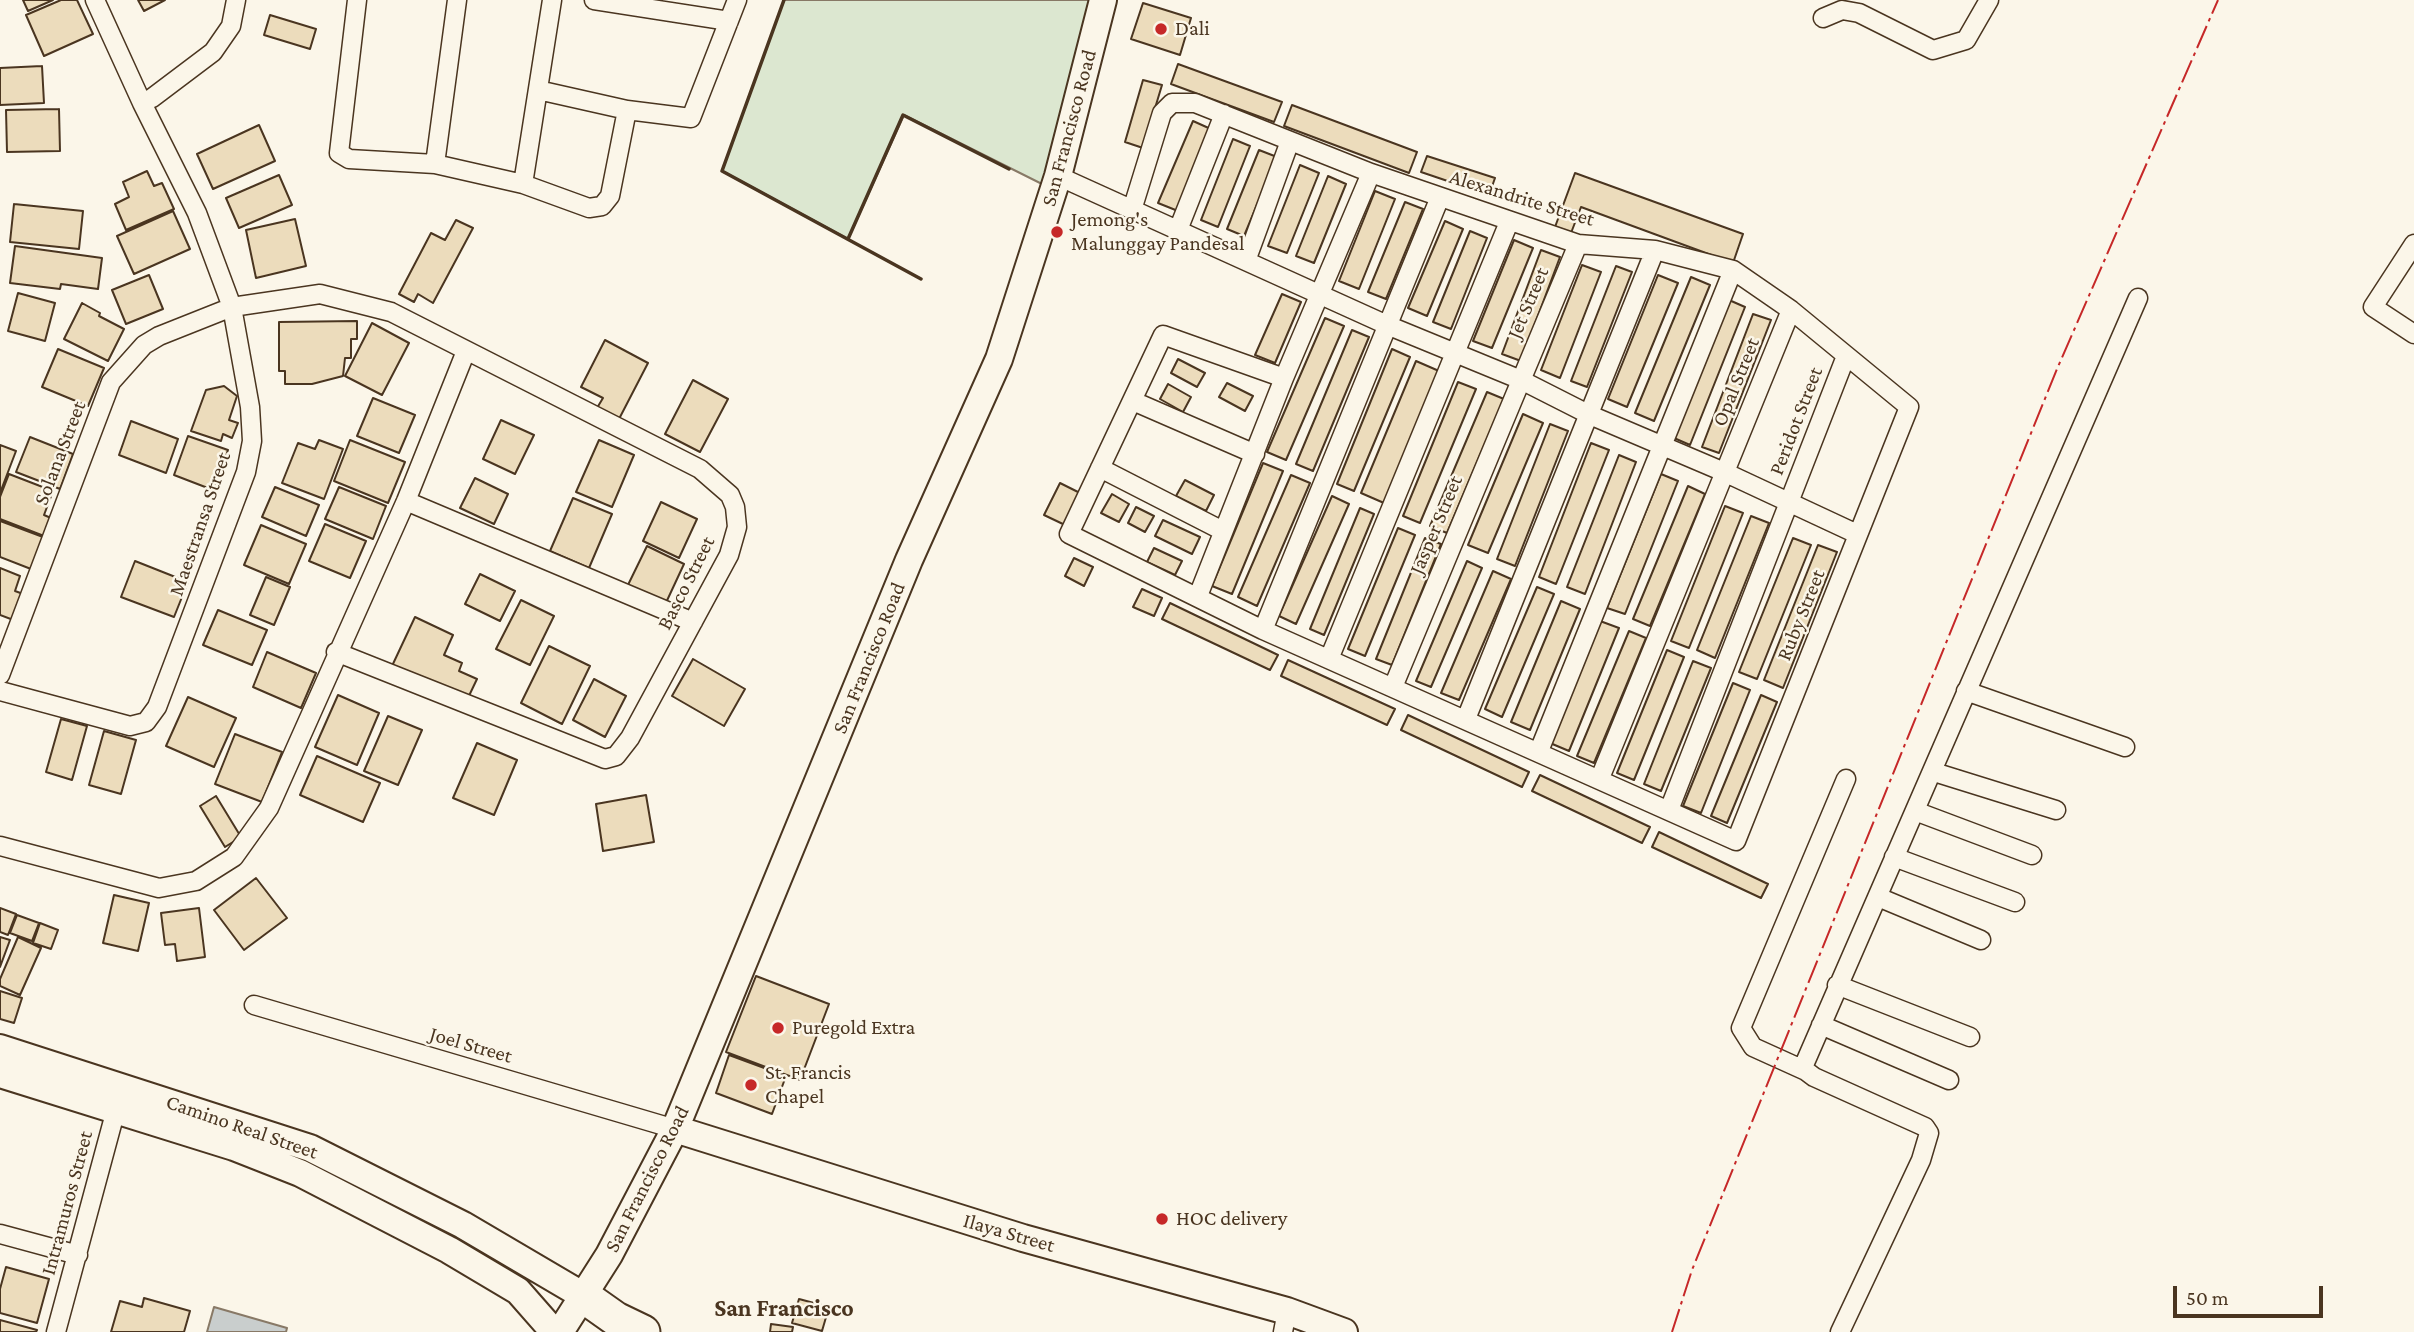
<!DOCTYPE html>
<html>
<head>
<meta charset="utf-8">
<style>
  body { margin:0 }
  #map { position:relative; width:2414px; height:1332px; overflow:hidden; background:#fbf6e9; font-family:"Crimson Pro",serif }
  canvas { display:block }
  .scale { position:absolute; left:2173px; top:1286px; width:150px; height:32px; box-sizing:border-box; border:4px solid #4a3520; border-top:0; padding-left:9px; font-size:21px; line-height:24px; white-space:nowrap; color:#4a3520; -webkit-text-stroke:5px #fbf6e9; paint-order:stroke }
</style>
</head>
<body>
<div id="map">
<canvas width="2414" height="1332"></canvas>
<div class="scale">50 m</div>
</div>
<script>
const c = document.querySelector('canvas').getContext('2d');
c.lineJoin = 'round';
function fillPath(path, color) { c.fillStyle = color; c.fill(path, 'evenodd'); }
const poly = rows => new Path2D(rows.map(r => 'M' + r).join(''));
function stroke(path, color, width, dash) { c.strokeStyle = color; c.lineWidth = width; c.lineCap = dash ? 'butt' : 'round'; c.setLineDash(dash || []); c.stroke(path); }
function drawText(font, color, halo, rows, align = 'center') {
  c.font = font + ' "Crimson Pro",serif'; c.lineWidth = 5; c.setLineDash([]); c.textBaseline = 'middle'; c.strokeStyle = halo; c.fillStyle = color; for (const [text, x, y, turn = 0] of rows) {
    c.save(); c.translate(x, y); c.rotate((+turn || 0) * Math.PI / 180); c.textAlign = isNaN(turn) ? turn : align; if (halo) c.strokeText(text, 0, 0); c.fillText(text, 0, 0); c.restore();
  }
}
const green = poly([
  [784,0,1090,0,1046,186,904,115,848,239,722,171,784,0]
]);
const water = poly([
  [214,1307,287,1328,286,1332,207,1332,214,1307]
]);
const building = poly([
  [23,0,53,0,28,11,23,0],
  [61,0,77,0,93,34,44,56,26,15,61,0],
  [138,0,165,0,144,11,138,0],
  [1143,3,1191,18,1180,55,1131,39,1143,3],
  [270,15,316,29,310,49,264,35,270,15],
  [1178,64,1282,102,1274,122,1171,84,1178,64],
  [42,66,44,103,0,105,0,68,42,66],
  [1143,80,1162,85,1143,148,1125,142,1143,80],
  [1292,105,1417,152,1409,173,1284,126,1292,105],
  [59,109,60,151,7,152,6,110,59,109],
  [1193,121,1213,130,1178,211,1158,203,1193,121],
  [259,125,275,161,213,189,197,154,259,125],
  [1233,139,1250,146,1218,227,1201,220,1233,139],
  [1259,150,1277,157,1244,236,1227,229,1259,150],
  [1427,156,1495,178,1489,195,1421,172,1427,156],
  [1300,165,1319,173,1287,253,1268,246,1300,165],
  [147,171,154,186,162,183,174,209,126,230,115,204,129,197,123,182,147,171],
  [1575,173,1743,234,1733,263,1581,207,1571,233,1555,227,1575,173],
  [279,175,292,205,239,228,226,198,279,175],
  [1328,176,1346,184,1314,263,1296,256,1328,176],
  [1375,191,1395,199,1359,289,1339,281,1375,191],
  [1405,202,1423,209,1386,299,1368,292,1405,202],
  [14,204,83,211,79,249,10,242,14,204],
  [173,211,190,249,134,274,117,236,173,211],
  [295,219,306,266,256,278,246,230,295,219],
  [456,220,473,228,433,303,418,294,414,302,399,294,431,233,445,240,456,220],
  [1445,221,1463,229,1427,316,1408,308,1445,221],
  [1470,231,1487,238,1451,329,1433,322,1470,231],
  [1514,240,1533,248,1492,348,1473,341,1514,240],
  [15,246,102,258,98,289,61,284,60,289,10,283,15,246],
  [1541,250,1560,257,1521,361,1502,354,1541,250],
  [1582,265,1601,272,1560,378,1541,370,1582,265],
  [1616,266,1632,272,1587,387,1571,381,1616,266],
  [149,275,163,309,126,324,112,290,149,275],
  [1658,275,1678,283,1627,407,1608,399,1658,275],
  [1691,277,1710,285,1654,421,1635,413,1691,277],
  [18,293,55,303,45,341,8,331,18,293],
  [1282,294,1301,302,1275,363,1255,355,1282,294],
  [1729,300,1745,307,1690,445,1674,438,1729,300],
  [82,303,100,313,99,316,124,329,108,361,64,339,82,303],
  [1753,314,1771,320,1719,453,1702,447,1753,314],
  [1325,318,1344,326,1286,460,1267,452,1325,318],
  [357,321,357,339,351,339,351,358,345,358,343,376,312,384,285,384,285,371,279,371,279,322,357,321],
  [372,323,409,343,382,395,345,376,372,323],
  [1352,330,1369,337,1313,471,1296,464,1352,330],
  [605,340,648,363,619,419,597,408,603,398,581,387,605,340],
  [58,349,104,368,88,406,42,387,58,349],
  [1392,349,1410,357,1354,491,1337,484,1392,349],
  [1178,359,1205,373,1197,387,1171,373,1178,359],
  [1416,361,1439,371,1384,503,1361,493,1416,361],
  [693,380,728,399,700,452,665,434,693,380],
  [1458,382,1476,389,1420,523,1403,516,1458,382],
  [1227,383,1253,396,1245,411,1219,397,1227,383],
  [1168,384,1191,397,1183,412,1160,399,1168,384],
  [224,386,237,396,229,420,238,423,232,438,223,434,221,441,191,431,206,390,224,386],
  [1487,392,1504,399,1447,533,1430,526,1487,392],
  [373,398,415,415,399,453,357,436,373,398],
  [1523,414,1543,423,1488,553,1468,545,1523,414],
  [501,420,534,435,515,474,483,459,501,420],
  [131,421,178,439,166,473,119,455,131,421],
  [1550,424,1568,431,1515,566,1497,559,1550,424],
  [188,436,228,450,213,490,174,475,188,436],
  [30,437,73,454,60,489,16,472,30,437],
  [319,440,343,449,324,499,282,483,298,443,315,449,319,440],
  [350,440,405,462,388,503,334,481,350,440],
  [599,440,634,455,612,507,576,492,599,440],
  [1591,443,1609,450,1556,584,1539,577,1591,443],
  [0,445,16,451,0,493,0,445],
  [1619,455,1636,462,1585,594,1567,587,1619,455],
  [1263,463,1283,471,1232,594,1212,586,1263,463],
  [9,474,53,491,44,515,51,518,44,536,0,519,0,497,9,474],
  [1661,474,1678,481,1625,614,1607,608,1661,474],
  [1291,475,1310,483,1257,606,1238,597,1291,475],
  [475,478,508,494,494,524,460,508,475,478],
  [1185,480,1214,495,1206,511,1176,496,1185,480],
  [1060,483,1080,493,1065,525,1044,515,1060,483],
  [1688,486,1705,494,1650,626,1633,619,1688,486],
  [275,487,319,505,306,536,262,517,275,487],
  [339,487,386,506,373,539,325,519,339,487],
  [1112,494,1129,504,1119,522,1101,513,1112,494],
  [1332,496,1349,504,1296,624,1279,616,1332,496],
  [573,498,612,514,589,568,550,551,573,498],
  [661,502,697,519,679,558,643,541,661,502],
  [1725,506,1743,513,1689,648,1671,641,1725,506],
  [1136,507,1154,516,1145,532,1128,523,1136,507],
  [1360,508,1374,514,1324,635,1310,629,1360,508],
  [1751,516,1769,523,1715,658,1697,650,1751,516],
  [1163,520,1200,537,1192,554,1155,536,1163,520],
  [0,521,43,537,31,569,0,557,0,521],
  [325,524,366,541,350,578,309,561,325,524],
  [261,525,306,544,289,584,244,565,261,525],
  [1398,528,1415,535,1365,656,1348,649,1398,528],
  [1425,538,1441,544,1392,665,1376,659,1425,538],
  [1793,538,1811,545,1757,679,1739,672,1793,538],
  [1818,545,1837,552,1783,688,1764,680,1818,545],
  [647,546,684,564,664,607,626,589,647,546],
  [1154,548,1182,561,1175,575,1147,562,1154,548],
  [1074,558,1093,567,1084,586,1065,576,1074,558],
  [135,561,188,582,174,617,121,597,135,561],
  [1467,561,1482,568,1431,687,1416,681,1467,561],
  [0,568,20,576,15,591,26,595,16,621,0,615,0,568],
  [1493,571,1511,579,1459,700,1441,693,1493,571],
  [480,574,515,591,500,621,465,604,480,574],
  [266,577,290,587,274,625,250,615,266,577],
  [1537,587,1554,594,1502,717,1485,709,1537,587],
  [1142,589,1162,598,1154,616,1133,607,1142,589],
  [521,600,554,616,530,665,496,649,521,600],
  [1561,601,1580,609,1530,730,1511,722,1561,601],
  [1170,603,1278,655,1270,670,1162,619,1170,603],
  [218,610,267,630,252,665,203,645,218,610],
  [415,617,453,635,444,655,462,663,459,671,477,679,467,700,392,666,415,617],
  [1600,621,1619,628,1569,751,1550,743,1600,621],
  [1629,631,1646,638,1594,763,1577,756,1629,631],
  [549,646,590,666,562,724,521,703,549,646],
  [1667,650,1684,657,1634,780,1617,773,1667,650],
  [267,652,316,673,301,708,253,687,267,652],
  [693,659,745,689,724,726,672,696,693,659],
  [1288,660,1395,709,1387,725,1281,676,1288,660],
  [1693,661,1711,668,1661,791,1644,784,1693,661],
  [594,679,626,696,605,737,573,720,594,679],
  [1733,683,1750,690,1701,813,1683,806,1733,683],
  [338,695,379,713,357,765,315,747,338,695],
  [1761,695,1777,702,1727,823,1711,816,1761,695],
  [188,697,236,718,214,767,166,746,188,697],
  [1408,715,1529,772,1522,787,1401,730,1408,715],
  [388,716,422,730,398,785,364,771,388,716],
  [61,719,87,726,72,780,46,772,61,719],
  [104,731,136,740,121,794,89,785,104,731],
  [235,734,282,752,262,802,215,784,235,734],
  [477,743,517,760,494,815,453,798,477,743],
  [317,756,380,783,363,822,300,795,317,756],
  [1540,775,1650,827,1642,843,1532,791,1540,775],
  [646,795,654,842,603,851,596,804,646,795],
  [216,796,241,837,225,847,200,806,216,796],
  [1659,832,1768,884,1761,898,1652,847,1659,832],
  [256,878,287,918,244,950,214,910,256,878],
  [114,895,149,903,138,951,103,943,114,895],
  [0,908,16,914,8,935,0,932,0,908],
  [199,908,205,957,177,961,175,944,165,945,161,913,199,908],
  [17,915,39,923,32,941,10,933,17,915],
  [40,923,58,930,51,949,33,943,40,923],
  [0,937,10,940,0,967,0,937],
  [18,937,41,948,20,995,0,986,0,979,18,937],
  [756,976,829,1004,800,1080,726,1052,756,976],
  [0,991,22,998,14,1023,0,1019,0,991],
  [729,1055,786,1076,772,1114,716,1093,729,1055],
  [6,1267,49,1279,37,1323,0,1313,0,1289,6,1267],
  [144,1298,190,1311,184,1332,111,1332,120,1301,142,1307,144,1298],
  [799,1299,829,1307,822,1331,792,1323,799,1299],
  [0,1320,37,1330,36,1332,0,1332,0,1320],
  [771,1324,793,1327,792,1332,770,1332,771,1324]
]);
const street = poly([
  [357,0,339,153,349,159,435,164,523,184,589,208,602,206,610,196,627,110,691,118,737,0],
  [594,0,729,21],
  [1823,18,1842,10,1859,13,1933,50,1966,40,1989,0],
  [538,90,627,110],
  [142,103,152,98,213,52,231,26,236,0],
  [435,164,457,0],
  [1058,176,1387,325,1521,380,1590,415,1724,472,1857,534],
  [523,184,552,0],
  [1132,210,1162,113,1172,103,1195,103,1371,173,1578,244,1655,250,1733,270,1791,310,1909,407,1736,841,1263,630,1069,534,1163,335,1284,378],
  [1178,230,1224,114],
  [2414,244,2373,307,2414,334],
  [1246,261,1290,141],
  [1133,401,1255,454],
  [1100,468,1223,531],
  [406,501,693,622],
  [1198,596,1284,378,1371,173],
  [1263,630,1440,197],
  [1329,659,1509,222],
  [0,675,111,382,144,345,159,336,232,307,320,294,391,312,700,469,730,495,735,507,737,527,729,555,630,738,616,756,605,759,336,652],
  [1393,687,1578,244],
  [0,691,130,726,146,722,157,707,246,472,252,441,250,407,232,307,197,213,142,103,95,0],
  [1966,691,2125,747],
  [1466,719,1655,250],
  [1539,751,1733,270],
  [1934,772,2056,810],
  [1600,778,1791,310],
  [1669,810,1846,356],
  [1915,811,2032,855],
  [0,846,159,888,196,881,234,857,269,808,406,501,466,351],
  [1894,857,2015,902],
  [1878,897,1981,940],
  [1837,985,1970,1037],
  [254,1005,675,1129],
  [1821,1025,1949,1080],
  [1806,1071,1753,1047,1741,1028,1846,779],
  [0,1234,78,1255],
  [56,1332,118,1102],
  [1283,1332,1287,1311],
  [1840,1332,1921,1160,1929,1133,1925,1127,1814,1077,1806,1071,1804,1065,2138,298]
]);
const secondary = poly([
  [0,1048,310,1148,463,1225,582,1295],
  [0,1074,234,1147,300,1173,449,1250,518,1291,554,1332],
  [675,1129,1023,1238,1287,1311,1344,1332],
  [560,1332,609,1255,675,1129,909,560,999,359,1058,176,1103,0]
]);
const highway = poly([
  [582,1295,616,1319,643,1332]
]);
const wall = poly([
  [784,0,722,171,921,279],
  [848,239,903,115,1009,169]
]);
const power = poly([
  [1672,1332,1692,1270,2057,369,2218,0]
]);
const markers = [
  [1161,29,7,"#c62828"],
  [1057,232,7,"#c62828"],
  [778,1028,7,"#c62828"],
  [751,1085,7,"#c62828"],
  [1162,1219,7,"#c62828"]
];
const poiNames = [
  ["Dali",1175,29],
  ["Jemong's",1071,220],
  ["Malunggay Pandesal",1071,244],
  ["Puregold Extra",792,1028],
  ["St. Francis",765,1073],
  ["Chapel",765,1097],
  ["HOC delivery",1176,1219]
];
const streetNames = [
  ["San Francisco Road",1069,128,-75],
  ["Alexandrite Street",1522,198,17],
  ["Jet Street",1528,303,-67],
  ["Opal Street",1736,382,-68],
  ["Peridot Street",1796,421,-69],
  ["Solana Street",60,453,-69],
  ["Maestransa Street",200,524,-71],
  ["Jasper Street",1436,525,-67],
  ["Basco Street",686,583,-63],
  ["Ruby Street",1801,615,-68],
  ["San Francisco Road",869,658,-68],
  ["Joel Street",471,1045,16],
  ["Camino Real Street",242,1127,19],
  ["San Francisco Road",647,1179,-63],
  ["Intramuros Street",67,1203,-75],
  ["Ilaya Street",1009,1233,16]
];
const quarterNames = [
  ["San Francisco",784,1309]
];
fillPath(green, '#dce7d0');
stroke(green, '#887966', 2);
fillPath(water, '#c9cecd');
stroke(water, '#887966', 2);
fillPath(building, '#ecdcbc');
stroke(building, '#4a3520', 2);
stroke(street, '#4a3520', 21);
stroke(secondary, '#4a3520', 30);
stroke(highway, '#4a3520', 37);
stroke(street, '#fbf6e9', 18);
stroke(secondary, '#fbf6e9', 26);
stroke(highway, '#fbf6e9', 33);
stroke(wall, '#4a3520', 3.5);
stroke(power, '#c62828', 2, [24, 5, 3.5, 5]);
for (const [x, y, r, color] of markers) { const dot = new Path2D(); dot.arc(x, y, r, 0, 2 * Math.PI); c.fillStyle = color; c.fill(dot); stroke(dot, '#fbf6e9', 2.5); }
drawText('21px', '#4a3520', '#fbf6e9', poiNames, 'left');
drawText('21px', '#4a3520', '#fbf6e9', streetNames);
drawText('bold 24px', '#4a3520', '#fbf6e9', quarterNames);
</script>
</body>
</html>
